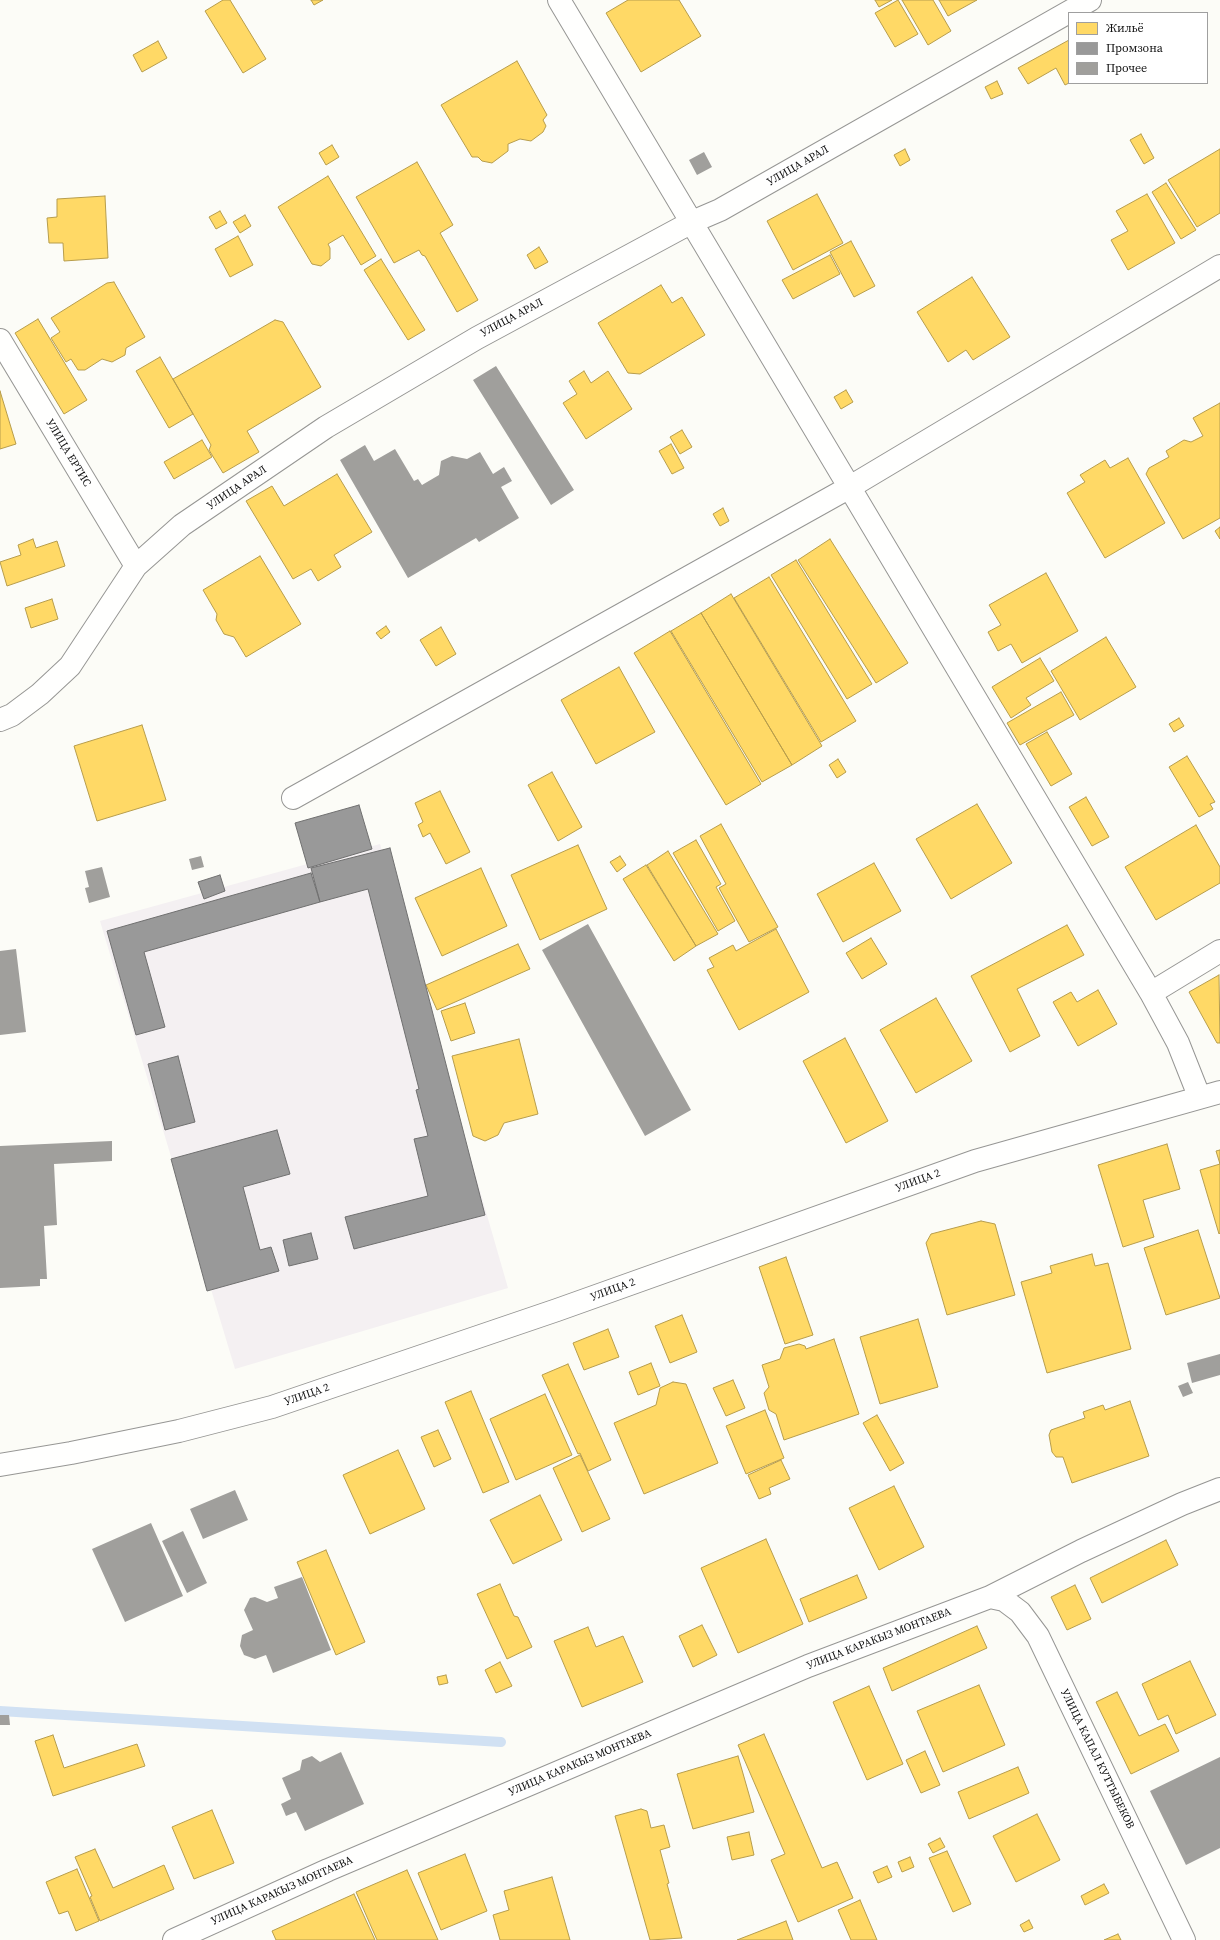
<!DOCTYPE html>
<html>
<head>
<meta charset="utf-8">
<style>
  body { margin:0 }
  #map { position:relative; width:1220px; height:1940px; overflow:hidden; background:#fcfcf7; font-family:"Source Serif 4",serif }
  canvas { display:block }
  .legend { position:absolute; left:1068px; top:12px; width:140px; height:72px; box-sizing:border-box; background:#fff; border:1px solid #9f9f9f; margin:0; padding:5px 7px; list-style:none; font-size:12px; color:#101010 }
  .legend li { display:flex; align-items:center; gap:8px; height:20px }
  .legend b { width:20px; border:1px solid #9f9f9f }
</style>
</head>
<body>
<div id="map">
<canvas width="1220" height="1940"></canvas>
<ul class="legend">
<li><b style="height:11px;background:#ffd966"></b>Жильё</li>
<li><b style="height:11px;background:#999"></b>Промзона</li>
<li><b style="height:11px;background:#a09f9c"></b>Прочее</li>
</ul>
</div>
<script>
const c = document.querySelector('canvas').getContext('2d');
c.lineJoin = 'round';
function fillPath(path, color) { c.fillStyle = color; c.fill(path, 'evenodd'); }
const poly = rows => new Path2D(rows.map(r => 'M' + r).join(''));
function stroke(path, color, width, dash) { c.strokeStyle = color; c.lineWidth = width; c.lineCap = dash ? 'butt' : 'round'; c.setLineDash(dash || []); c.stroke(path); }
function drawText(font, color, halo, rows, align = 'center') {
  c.font = font + ' "Source Serif 4",serif'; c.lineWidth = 4; c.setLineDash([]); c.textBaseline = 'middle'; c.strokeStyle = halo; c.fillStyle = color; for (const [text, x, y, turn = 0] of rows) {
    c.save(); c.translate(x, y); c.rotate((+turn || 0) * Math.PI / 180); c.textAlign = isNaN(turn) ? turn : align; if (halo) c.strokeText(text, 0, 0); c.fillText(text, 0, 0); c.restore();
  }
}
const industrial = poly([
  [380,844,508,1288,235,1369,100,921]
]);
const homes = poly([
  [223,0,230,0,266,59,243,73,205,11,223,0],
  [311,0,323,0,314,5,311,0],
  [628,0,679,0,701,36,641,72,606,13,628,0],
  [875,0,892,0,879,7,875,0],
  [898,0,918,34,895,47,875,13,898,0],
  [902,0,933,0,951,31,928,45,902,0],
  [939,0,977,0,948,16,939,0],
  [1069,40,1069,83,1065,85,1056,68,1028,84,1018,68,1069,40],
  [158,41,167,58,142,72,133,55,158,41],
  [517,61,547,115,543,120,546,126,543,132,531,141,520,139,508,144,508,151,492,163,482,161,478,157,472,157,441,105,517,61],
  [997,81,1003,94,991,99,985,87,997,81],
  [1141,134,1154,158,1144,164,1130,140,1141,134],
  [332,145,339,157,326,165,319,153,332,145],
  [905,149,910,160,900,166,894,155,905,149],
  [1220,149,1220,213,1197,227,1168,180,1220,149],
  [417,162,453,225,440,233,478,300,457,312,425,256,422,255,419,250,394,263,356,197,417,162],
  [328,176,376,256,361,265,343,235,328,244,330,248,330,259,321,266,312,264,278,207,328,176],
  [1166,183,1196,230,1181,239,1152,192,1166,183],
  [817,194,843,243,793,270,767,221,817,194],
  [1147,194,1175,243,1128,270,1111,240,1128,231,1116,211,1147,194],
  [105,196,108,258,64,261,63,243,49,243,47,218,57,217,57,199,105,196],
  [220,211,227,223,216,229,209,217,220,211],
  [245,215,251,226,240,233,233,222,245,215],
  [238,236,253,265,230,277,215,249,238,236],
  [851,241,875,286,854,297,830,252,851,241],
  [539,247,548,262,535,269,527,255,539,247],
  [830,255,840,274,793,299,782,280,830,255],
  [381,259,425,330,408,340,364,270,381,259],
  [972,277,1010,337,973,360,966,350,948,362,917,312,972,277],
  [114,282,145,337,126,348,125,355,112,362,102,359,85,370,78,370,71,359,66,362,51,338,60,332,51,318,107,283,114,282],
  [661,285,672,303,682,297,705,335,640,374,628,373,598,323,661,285],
  [38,319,87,400,64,414,15,333,38,319],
  [275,320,283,322,321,387,247,431,259,452,223,473,209,450,211,445,173,379,275,320],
  [160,357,193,414,169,428,136,371,160,357],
  [584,371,591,383,608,371,632,409,586,439,563,403,577,394,569,381,584,371],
  [846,390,853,402,841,409,834,397,846,390],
  [0,391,16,444,0,449,0,391],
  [1220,403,1220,518,1183,539,1146,474,1149,468,1169,457,1166,451,1184,440,1191,442,1203,436,1193,418,1220,403],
  [682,430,692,447,680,454,670,437,682,430],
  [202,440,212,457,174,479,164,462,202,440],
  [671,444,684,468,672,474,659,451,671,444],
  [1128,458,1165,523,1105,558,1067,493,1085,482,1080,475,1105,460,1110,468,1128,458],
  [337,474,372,532,334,555,341,567,318,581,311,569,293,579,246,501,272,486,284,506,337,474],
  [723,508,729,521,720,526,713,514,723,508],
  [1220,527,1220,539,1215,531,1220,527],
  [33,539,36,548,57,541,65,566,7,586,0,562,21,555,18,545,33,539],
  [830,539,908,663,876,683,798,560,830,539],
  [260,556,301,624,246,657,234,637,224,634,216,620,217,614,203,590,260,556],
  [796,560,872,684,847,699,771,575,796,560],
  [1046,573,1078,631,1022,663,1011,644,998,651,988,632,1001,625,989,605,1046,573],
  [769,577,856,721,821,742,734,598,769,577],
  [731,594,822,746,792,765,701,613,731,594],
  [52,599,58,619,31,628,25,608,52,599],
  [701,613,792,765,762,782,671,631,701,613],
  [386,626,390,632,381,639,376,633,386,626],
  [441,627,456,654,436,666,420,640,441,627],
  [670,631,761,784,726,805,634,653,670,631],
  [1106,637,1136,687,1080,720,1051,671,1106,637],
  [1040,658,1054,681,1026,698,1031,705,1011,718,992,687,1040,658],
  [619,667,655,732,596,764,561,700,619,667],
  [1061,692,1074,715,1020,745,1007,723,1061,692],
  [1179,718,1184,726,1174,732,1169,724,1179,718],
  [142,725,166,800,97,821,74,746,142,725],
  [1047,732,1072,774,1051,786,1026,744,1047,732],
  [1187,756,1215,802,1210,804,1213,809,1199,817,1169,767,1187,756],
  [838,759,846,772,837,778,829,765,838,759],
  [552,772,582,827,558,841,528,785,552,772],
  [440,791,470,852,446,864,430,833,423,837,418,825,423,822,415,803,440,791],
  [1086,797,1109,837,1092,846,1069,807,1086,797],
  [977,804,1012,863,951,899,916,839,977,804],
  [721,824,778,927,749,942,719,888,726,884,700,836,721,824],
  [1196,825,1220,867,1220,883,1156,920,1125,867,1196,825],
  [696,840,721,884,716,887,735,921,718,931,673,853,696,840],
  [578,845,607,909,540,940,511,875,578,845],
  [668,851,718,934,696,946,647,865,668,851],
  [620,856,626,865,617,872,610,862,620,856],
  [874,863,901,911,843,942,817,894,874,863],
  [646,865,696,946,674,961,623,879,646,865],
  [481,868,507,926,442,956,415,898,481,868],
  [1067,925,1084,955,1017,989,1040,1036,1010,1052,971,976,1067,925],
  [776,929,809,992,739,1030,707,970,714,967,709,958,733,945,736,951,776,929],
  [871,938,887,964,862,979,846,953,871,938],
  [518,944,530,969,437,1010,426,985,518,944],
  [1219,975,1220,1043,1217,1043,1189,992,1219,975],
  [1098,990,1117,1024,1078,1046,1053,1002,1071,992,1077,1002,1098,990],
  [936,998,972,1061,916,1093,880,1030,936,998],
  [465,1003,475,1033,451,1041,441,1011,465,1003],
  [845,1038,888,1121,846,1143,803,1061,845,1038],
  [519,1039,538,1114,504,1123,498,1135,485,1141,473,1136,452,1056,519,1039],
  [1167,1144,1180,1189,1143,1200,1154,1237,1123,1247,1098,1165,1167,1144],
  [1220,1150,1220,1233,1219,1234,1200,1170,1220,1164,1216,1151,1220,1150],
  [981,1221,995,1224,1015,1295,947,1315,926,1243,931,1234,981,1221],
  [1198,1230,1220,1298,1166,1315,1144,1248,1198,1230],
  [1092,1254,1095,1266,1108,1263,1131,1349,1047,1373,1021,1282,1052,1273,1050,1266,1092,1254],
  [786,1257,813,1335,785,1344,759,1267,786,1257],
  [682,1315,697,1352,670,1363,655,1326,682,1315],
  [918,1319,938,1387,880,1404,860,1337,918,1319],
  [608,1329,619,1357,584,1370,573,1343,608,1329],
  [834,1339,859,1414,784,1440,776,1414,769,1410,764,1393,769,1387,762,1365,780,1359,784,1348,799,1344,805,1346,806,1349,834,1339],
  [651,1363,660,1386,638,1395,629,1372,651,1363],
  [568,1364,611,1460,588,1471,580,1453,578,1454,542,1375,568,1364],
  [733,1380,745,1408,726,1416,713,1388,733,1380],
  [673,1382,686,1384,718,1463,644,1494,614,1423,656,1405,660,1388,673,1382],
  [471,1391,509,1482,483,1493,445,1402,471,1391],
  [545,1394,572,1455,516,1480,490,1419,545,1394],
  [1130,1401,1149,1456,1072,1483,1063,1457,1056,1457,1052,1452,1049,1435,1051,1430,1085,1418,1083,1412,1103,1405,1105,1410,1130,1401],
  [765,1410,784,1458,746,1474,726,1426,765,1410],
  [877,1415,904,1463,890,1471,863,1423,877,1415],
  [438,1430,451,1459,434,1467,421,1437,438,1430],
  [398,1450,425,1509,370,1534,343,1475,398,1450],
  [580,1455,610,1519,582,1532,553,1468,580,1455],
  [781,1460,790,1479,769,1488,771,1494,759,1499,748,1475,781,1460],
  [894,1486,924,1547,879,1570,849,1508,894,1486],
  [540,1495,562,1540,513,1564,490,1520,540,1495],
  [766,1539,803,1624,738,1653,701,1568,766,1539],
  [1166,1540,1178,1565,1102,1603,1090,1578,1166,1540],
  [326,1550,365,1642,336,1655,297,1562,326,1550],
  [857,1575,867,1598,809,1622,800,1599,857,1575],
  [500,1584,514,1616,518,1617,532,1647,507,1659,477,1594,500,1584],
  [1075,1585,1091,1619,1067,1630,1051,1597,1075,1585],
  [702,1625,717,1655,693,1667,679,1636,702,1625],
  [977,1626,987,1648,892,1691,883,1668,977,1626],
  [588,1627,596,1647,623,1636,643,1682,582,1707,554,1641,588,1627],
  [1190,1661,1216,1715,1176,1734,1168,1715,1158,1720,1142,1684,1190,1661],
  [500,1662,512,1686,496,1693,485,1670,500,1662],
  [446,1675,448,1683,439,1685,437,1677,446,1675],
  [979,1685,1005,1745,943,1772,917,1711,979,1685],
  [869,1686,903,1764,867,1780,833,1702,869,1686],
  [1117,1692,1139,1736,1165,1724,1179,1751,1131,1774,1096,1702,1117,1692],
  [764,1734,822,1868,837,1862,853,1898,798,1922,771,1860,785,1854,738,1745,764,1734],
  [53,1735,64,1768,137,1744,145,1766,53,1796,35,1741,53,1735],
  [925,1751,940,1785,921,1793,906,1760,925,1751],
  [738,1756,754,1812,693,1829,677,1774,738,1756],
  [1018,1767,1029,1793,969,1819,958,1792,1018,1767],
  [641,1809,647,1811,651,1828,664,1825,670,1847,660,1850,669,1883,667,1884,682,1938,650,1940,615,1816,641,1809],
  [212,1810,234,1863,194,1879,172,1827,212,1810],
  [1037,1814,1060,1860,1016,1882,993,1836,1037,1814],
  [749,1832,754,1855,732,1860,727,1837,749,1832],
  [940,1838,945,1847,933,1853,928,1844,940,1838],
  [95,1849,113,1888,164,1865,174,1889,100,1921,90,1897,92,1896,75,1857,95,1849],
  [947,1851,971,1904,953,1912,929,1858,947,1851],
  [465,1854,487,1911,441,1930,418,1873,465,1854],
  [910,1857,914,1867,902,1872,898,1862,910,1857],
  [887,1866,892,1877,878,1883,873,1872,887,1866],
  [77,1869,99,1921,76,1931,68,1911,59,1914,46,1882,77,1869],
  [407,1870,438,1940,377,1940,356,1892,407,1870],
  [552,1877,570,1940,500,1940,493,1915,509,1910,504,1891,552,1877],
  [1104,1884,1109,1893,1085,1905,1081,1896,1104,1884],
  [354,1894,375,1940,276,1940,272,1931,354,1894],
  [860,1900,877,1940,851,1940,838,1910,860,1900],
  [1029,1920,1033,1928,1024,1932,1020,1925,1029,1920],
  [786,1921,793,1940,737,1940,786,1921],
  [1118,1934,1121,1940,1104,1940,1118,1934]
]);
const industry = poly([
  [359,805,372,849,308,868,295,823,359,805],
  [390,848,485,1215,354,1249,345,1217,428,1196,414,1139,428,1136,416,1090,419,1089,368,889,320,902,311,868,390,848],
  [311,873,320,902,144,952,165,1027,136,1035,107,931,311,873],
  [220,875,225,891,204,899,198,882,220,875],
  [178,1056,195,1122,165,1130,148,1064,178,1056],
  [277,1130,290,1174,243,1187,260,1250,271,1247,279,1271,207,1291,171,1159,277,1130],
  [311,1233,318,1259,289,1266,283,1240,311,1233]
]);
const stream = poly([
  [0,1711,501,1742]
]);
const building = poly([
  [704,152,712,167,697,175,689,160],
  [496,366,574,490,551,505,473,380],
  [365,445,374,461,395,449,414,481,418,479,422,485,439,475,441,461,452,456,467,459,480,452,493,474,504,467,512,481,501,487,519,518,479,542,476,538,408,578,340,460],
  [201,856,204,867,192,870,189,859],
  [102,867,110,897,89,903,85,888,89,887,85,871],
  [588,924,691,1110,645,1136,542,950],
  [16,949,26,1032,0,1035,0,951],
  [112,1141,112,1161,54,1164,57,1225,44,1226,47,1279,40,1279,40,1286,0,1288,0,1146],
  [1220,1354,1220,1375,1192,1383,1187,1363],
  [1188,1382,1193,1393,1183,1397,1178,1386],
  [235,1490,248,1520,203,1539,190,1509],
  [151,1523,183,1596,125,1622,92,1549],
  [183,1531,207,1583,187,1593,162,1541],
  [302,1577,331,1650,273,1673,266,1655,255,1659,244,1655,240,1646,242,1635,253,1630,244,1610,250,1598,255,1597,267,1602,278,1598,274,1587],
  [0,1715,9,1715,10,1725,0,1725],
  [341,1752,364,1804,305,1831,296,1812,286,1816,281,1804,291,1799,282,1778,300,1770,302,1760,312,1756,320,1762],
  [1220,1757,1220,1848,1186,1865,1150,1791]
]);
const street = poly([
  [559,0,1151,993,1178,1043,1199,1096],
  [0,340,136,566],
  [0,720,12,715,40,694,70,666,136,566,182,525,326,427,477,338,692,222,720,210,1090,0],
  [293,798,850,487,1220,266],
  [1151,993,1220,951],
  [0,1465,71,1453,179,1431,272,1407,557,1310,975,1161,1220,1092],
  [990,1597,1004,1600,1020,1612,1038,1636,1184,1940],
  [174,1940,328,1870,808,1666,990,1597,1081,1551,1182,1504,1220,1489]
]);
const streetNames = [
  ["УЛИЦА АРАЛ",798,166,-30],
  ["УЛИЦА АРАЛ",512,318,-28],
  ["УЛИЦА ЕРТИС",68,453,59],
  ["УЛИЦА АРАЛ",237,488,-34],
  ["УЛИЦА 2",918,1181,-20],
  ["УЛИЦА 2",613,1290,-20],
  ["УЛИЦА 2",307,1395,-19],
  ["УЛИЦА КАРАКЫЗ МОНТАЕВА",879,1639,-21],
  ["УЛИЦА КАПАЛ КУТТЫБЕКОВ",1097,1759,64],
  ["УЛИЦА КАРАКЫЗ МОНТАЕВА",580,1763,-23],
  ["УЛИЦА КАРАКЫЗ МОНТАЕВА",282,1891,-24]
];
fillPath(industrial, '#f4f0f2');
fillPath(homes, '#ffd966');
stroke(homes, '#b79d4c', 1);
fillPath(industry, '#999');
stroke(industry, '#707070', 1);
stroke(stream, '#d1e1f3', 10);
fillPath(building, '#a09f9c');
stroke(street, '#969694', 24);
stroke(street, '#fffffe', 22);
drawText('11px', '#101010', '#fff', streetNames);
</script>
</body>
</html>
